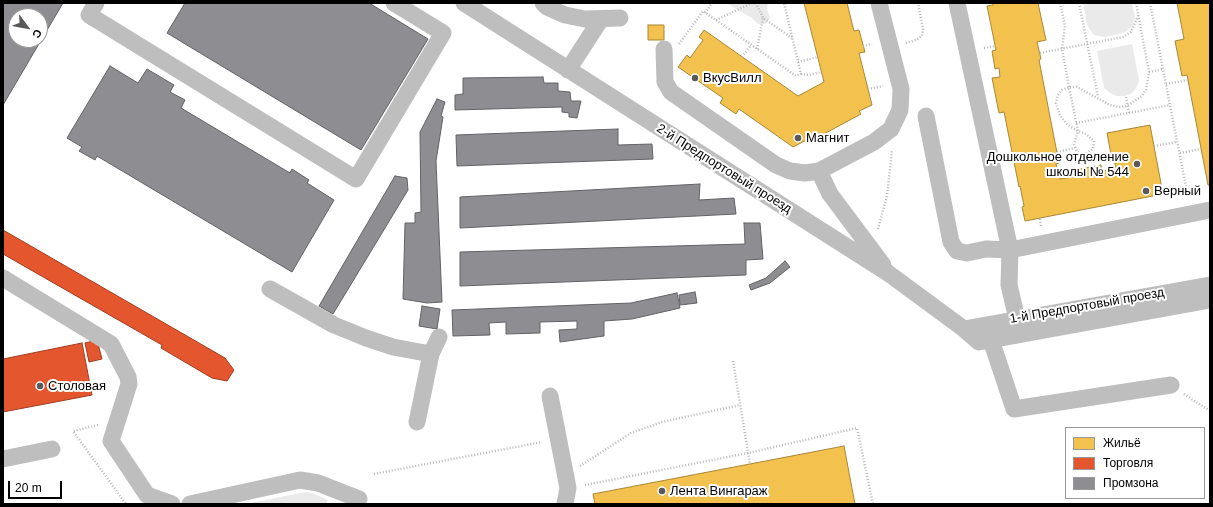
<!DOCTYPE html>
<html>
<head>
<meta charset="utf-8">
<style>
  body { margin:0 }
  #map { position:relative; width:1213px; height:507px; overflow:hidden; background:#fff; font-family:Arial,sans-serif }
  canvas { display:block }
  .frame { position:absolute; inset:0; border:4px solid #000; pointer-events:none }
  .legend { position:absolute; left:1065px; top:427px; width:140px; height:72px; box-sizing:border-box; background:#fff; border:1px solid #999; margin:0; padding:5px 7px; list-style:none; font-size:12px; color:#000 }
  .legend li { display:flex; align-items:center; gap:8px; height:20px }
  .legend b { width:20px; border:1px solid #999 }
  .north { position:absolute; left:8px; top:8px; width:40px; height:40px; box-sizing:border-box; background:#fff; border:1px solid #999; border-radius:50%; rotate:122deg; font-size:11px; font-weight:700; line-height:16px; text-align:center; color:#000 }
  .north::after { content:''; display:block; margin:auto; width:14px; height:18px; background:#595959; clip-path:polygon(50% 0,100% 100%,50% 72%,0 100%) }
  .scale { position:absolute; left:8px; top:481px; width:54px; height:18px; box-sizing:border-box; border:2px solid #000; border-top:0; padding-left:5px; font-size:12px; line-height:14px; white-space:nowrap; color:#000; -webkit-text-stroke:3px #fff; paint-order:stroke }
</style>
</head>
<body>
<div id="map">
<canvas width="1213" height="507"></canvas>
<div class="frame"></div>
<ul class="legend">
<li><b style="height:11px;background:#f2c14e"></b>Жильё</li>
<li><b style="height:11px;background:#e4572e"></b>Торговля</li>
<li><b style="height:11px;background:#8d8d92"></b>Промзона</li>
</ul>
<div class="north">С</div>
<div class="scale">20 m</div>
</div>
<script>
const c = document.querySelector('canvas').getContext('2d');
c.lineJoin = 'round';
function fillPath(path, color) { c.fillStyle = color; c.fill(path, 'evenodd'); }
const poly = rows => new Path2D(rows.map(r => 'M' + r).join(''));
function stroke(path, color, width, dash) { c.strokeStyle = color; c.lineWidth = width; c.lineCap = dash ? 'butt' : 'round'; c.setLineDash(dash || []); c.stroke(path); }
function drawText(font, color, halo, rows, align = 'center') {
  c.font = font + ' Arial,sans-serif'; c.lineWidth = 4; c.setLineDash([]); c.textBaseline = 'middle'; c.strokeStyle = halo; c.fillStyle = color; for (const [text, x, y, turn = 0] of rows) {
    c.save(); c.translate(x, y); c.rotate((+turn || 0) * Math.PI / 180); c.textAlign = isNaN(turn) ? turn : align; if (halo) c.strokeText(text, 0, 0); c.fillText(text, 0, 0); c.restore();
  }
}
const green = poly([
  [726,3,768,3,767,10,770,18,765,24,758,24,752,18],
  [1085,3,1132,3,1135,16,1132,27,1123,33,1105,37,1094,35,1087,25,1084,7],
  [1132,44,1139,80,1137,87,1132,93,1125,96,1117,96,1110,93,1104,88,1097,51],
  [305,492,312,493,328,500,326,504,246,504]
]);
const homes = poly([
  [804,3,847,3,854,31,859,30,865,52,859,53,872,105,859,111,861,114,822,135,820,133,793,147,739,109,736,114,720,103,723,98,678,67,687,55,690,58,703,40,699,37,704,30,798,96,824,82,804,3],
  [993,3,1038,3,1046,40,1037,42,1041,59,1039,60,1059,163,1056,164,1060,179,1072,177,1070,171,1101,165,1102,171,1116,168,1114,160,1112,160,1107,133,1150,125,1163,194,1025,221,1022,207,1024,206,1020,186,1019,187,1004,112,999,113,992,78,1000,77,999,68,995,69,992,51,996,50,987,6,993,5,993,3],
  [1177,3,1210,3,1210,185,1208,185,1187,75,1182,76,1175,41,1184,39,1177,3],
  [648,25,664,25,664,40,648,40,648,25],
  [844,446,855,504,595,504,593,494,844,446]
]);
const shops = poly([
  [3,230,225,358,234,370,227,381,212,378,161,348,162,345,3,254,3,230],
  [97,340,102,359,89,362,85,343,97,340],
  [82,343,92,395,3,412,3,359,82,343]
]);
const industry = poly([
  [3,3,63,3,3,105,3,3],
  [16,16,40,16,40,40,16,40,16,16],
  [185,3,369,3,428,39,361,150,167,33,185,3],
  [110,66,138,83,147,69,174,85,170,92,185,100,181,108,290,173,292,169,309,180,307,183,334,200,292,272,97,156,95,160,79,151,82,147,67,138,110,66],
  [543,77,544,83,558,83,558,91,570,92,571,101,581,101,577,118,569,117,569,113,562,112,562,107,455,110,455,95,463,94,463,78,543,77],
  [437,99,445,102,441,116,443,117,436,161,442,302,427,303,403,299,405,223,415,223,415,213,421,212,420,132,437,99],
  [618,129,618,145,652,144,653,159,457,166,456,135,618,129],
  [395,176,407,178,408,190,333,314,319,306,395,176],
  [700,184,699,200,734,198,736,214,460,228,460,197,700,184],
  [744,223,760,223,763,259,746,260,746,275,460,286,460,252,745,244,744,223],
  [785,261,790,267,770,283,751,290,749,285,766,278,785,261],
  [695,292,697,303,680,305,679,295,695,292],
  [677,293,680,308,632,319,604,321,604,336,560,342,559,330,577,329,577,321,540,322,540,333,506,334,506,322,489,323,490,335,453,336,452,310,631,303,677,293],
  [422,306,440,309,437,329,419,326,422,306]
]);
const path = poly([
  [756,3,763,18,792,38],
  [1060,3,1065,26,1062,49,1069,87,1078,131,1074,144,1077,152,1085,154,1093,149,1094,141,1086,134,1078,131,1068,125,1060,116,1056,103,1058,95,1062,90,1069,87,1077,87,1110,105,1119,107,1127,106,1142,96,1146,89,1149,72,1136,3],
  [1079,3,1098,97],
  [1150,3,1188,197],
  [705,13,712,3],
  [716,20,752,3],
  [906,43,916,40,922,36,923,29,918,3],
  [679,44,703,11,796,76,801,74,784,3],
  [863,46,872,44],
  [984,48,995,46],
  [757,49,763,18],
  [1040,53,1123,37,1131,32,1138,16],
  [742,57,751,45],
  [798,62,818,57],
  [1149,72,1163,69],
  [801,74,809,75,821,72],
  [1166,84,1188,80],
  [868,89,883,86],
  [1126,97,1129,113],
  [1076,123,1170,105],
  [1154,146,1177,142],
  [1057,152,1075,148],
  [1180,153,1201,149],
  [1040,219,1041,226],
  [878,229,887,196,892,150],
  [733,361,750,464],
  [1184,394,1210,411],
  [98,425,73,431,126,504],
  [580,466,631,433,662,422,740,405],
  [374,474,542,442],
  [585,485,748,453,857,428,873,504]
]);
const minor = poly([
  [96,3,89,15,356,179,443,33,394,3],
  [464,3,888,273,964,329,979,342,1210,300],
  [543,3,547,7,565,15,585,19,620,18],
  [957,3,1010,250,1009,285,1017,319],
  [664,49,665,82,671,92,776,165,790,171,805,173,819,171,874,142,891,129,900,110,901,89,879,3],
  [568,70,601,19],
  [926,116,951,242,957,251,967,253,986,249,1010,250,1210,210],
  [819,171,830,194,883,265],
  [3,278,111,344,128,377,129,384,111,441,147,495,172,504],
  [270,289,334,325,366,338,393,347,431,354],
  [964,329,1210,285],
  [991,340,1014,409,1171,385],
  [550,396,568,488,565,504],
  [417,422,431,354,439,337],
  [3,459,52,449],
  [190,504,300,480,318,483,359,499]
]);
const markers = [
  [695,78,4,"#595959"],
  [798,138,4,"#595959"],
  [1137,164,4,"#595959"],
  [1146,191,4,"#595959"],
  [40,386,4,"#595959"],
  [662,491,4,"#595959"]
];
const poiNames = [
  ["ВкусВилл",703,78],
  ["Магнит",806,138],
  ["Дошкольное отделение",1129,157,"right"],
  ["школы № 544",1129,172,"right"],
  ["Верный",1154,191],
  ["Столовая",48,386],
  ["Лента Вингараж",670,491]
];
const streetNames = [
  ["2-й Предпортовый проезд",724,169,32],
  ["1-й Предпортовый проезд",1087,306,-10]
];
fillPath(green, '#eaeaea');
fillPath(homes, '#f2c14e');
stroke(homes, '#a98737', 1);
fillPath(shops, '#e4572e');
stroke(shops, '#a03d20', 1);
fillPath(industry, '#8d8d92');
stroke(industry, '#636366', 1);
stroke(path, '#b8b8b8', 2.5, [1, 2]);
stroke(minor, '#bebebe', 17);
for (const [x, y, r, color] of markers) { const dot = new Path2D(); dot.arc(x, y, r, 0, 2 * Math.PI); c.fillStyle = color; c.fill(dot); stroke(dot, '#fff', 1.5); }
drawText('13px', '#000', '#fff', poiNames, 'left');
drawText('13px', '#000', '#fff', streetNames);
</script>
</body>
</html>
